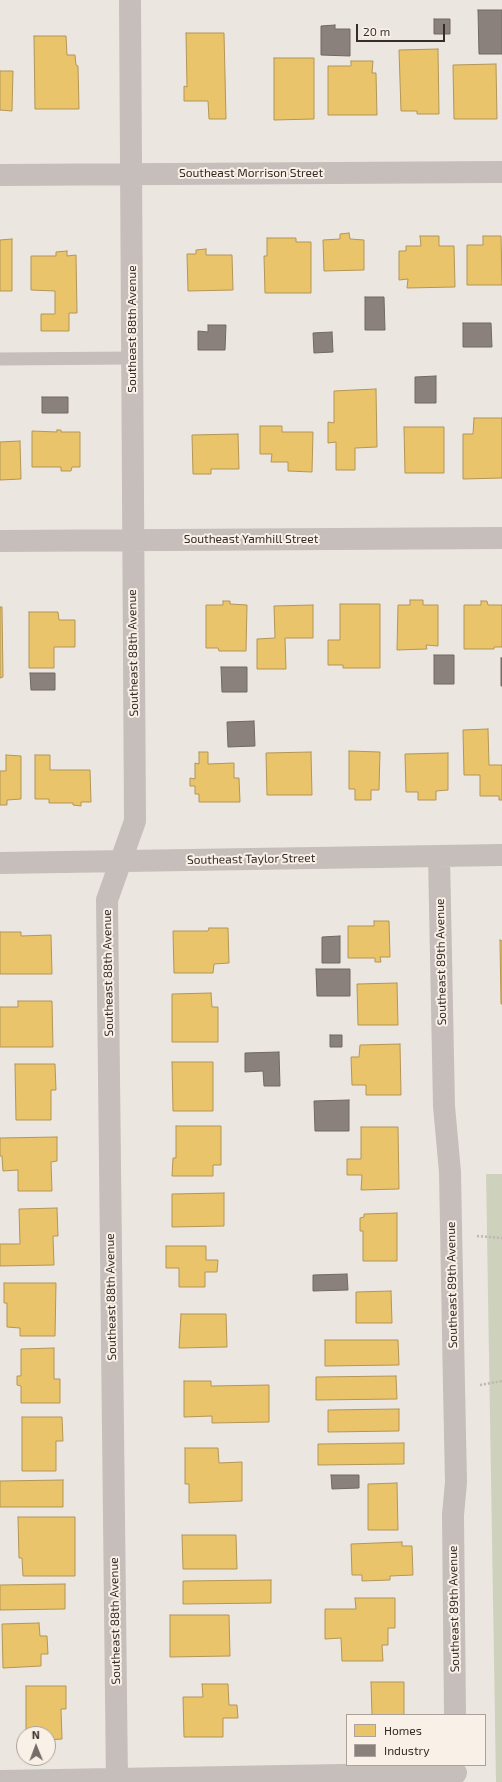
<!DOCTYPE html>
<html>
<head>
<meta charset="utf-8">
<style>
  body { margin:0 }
  #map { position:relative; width:502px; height:1782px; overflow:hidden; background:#ece6e1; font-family:"Exo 2",sans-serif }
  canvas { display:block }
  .legend { position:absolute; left:346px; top:1714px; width:140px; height:52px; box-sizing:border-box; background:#f9f0e8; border:1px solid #aba29b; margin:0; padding:5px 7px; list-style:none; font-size:12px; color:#362c28 }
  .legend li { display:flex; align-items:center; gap:8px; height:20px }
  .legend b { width:20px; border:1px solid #aba29b }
  .north { position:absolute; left:16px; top:1726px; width:40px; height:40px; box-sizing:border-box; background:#f9f0e8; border:1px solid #aba29b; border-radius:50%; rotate:359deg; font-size:11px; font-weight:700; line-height:16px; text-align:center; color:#362c28 }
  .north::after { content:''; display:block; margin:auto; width:14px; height:18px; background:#766d69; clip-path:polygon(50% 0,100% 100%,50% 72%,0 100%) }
  .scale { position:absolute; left:356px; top:24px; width:89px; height:18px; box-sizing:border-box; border:2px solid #362c28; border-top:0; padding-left:5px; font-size:12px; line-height:14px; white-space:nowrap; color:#362c28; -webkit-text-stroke:3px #f9f0e8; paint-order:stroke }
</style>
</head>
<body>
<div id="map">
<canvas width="502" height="1782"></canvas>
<ul class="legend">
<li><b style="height:11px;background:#e9c46a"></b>Homes</li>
<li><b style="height:11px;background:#8a817c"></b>Industry</li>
</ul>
<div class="north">N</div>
<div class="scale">20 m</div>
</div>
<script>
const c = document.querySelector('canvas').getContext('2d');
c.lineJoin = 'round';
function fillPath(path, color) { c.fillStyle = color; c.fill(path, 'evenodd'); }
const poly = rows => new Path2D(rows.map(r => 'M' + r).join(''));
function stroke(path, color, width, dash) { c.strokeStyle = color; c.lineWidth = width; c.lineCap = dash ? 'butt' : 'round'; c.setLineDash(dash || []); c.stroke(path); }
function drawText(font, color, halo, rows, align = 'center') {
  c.font = font + ' "Exo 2",sans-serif'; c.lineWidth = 4; c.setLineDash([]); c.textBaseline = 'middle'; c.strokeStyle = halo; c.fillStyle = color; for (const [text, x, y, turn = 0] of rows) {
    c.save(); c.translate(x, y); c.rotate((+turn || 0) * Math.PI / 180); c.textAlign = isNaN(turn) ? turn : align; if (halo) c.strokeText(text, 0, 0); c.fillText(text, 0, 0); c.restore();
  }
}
const green = poly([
  [486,1174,502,1174,502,1782,496,1782]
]);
const homes = poly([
  [186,33,224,33,226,119,209,119,208,101,184,101,184,86,187,87,186,33],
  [34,36,66,36,67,55,75,55,76,65,78,66,79,109,35,109,34,36],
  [438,49,439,114,417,114,417,111,401,111,399,50,438,49],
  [274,58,314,58,314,119,274,120,274,58],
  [351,61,373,61,372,73,376,73,377,115,328,115,328,66,351,66,351,61],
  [496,64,497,119,454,119,453,65,496,64],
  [0,71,13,71,12,111,0,110,0,71],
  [349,233,350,239,364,240,364,270,324,271,323,240,340,239,340,234,349,233],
  [420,236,439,236,439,246,454,246,455,287,407,288,408,279,399,280,399,251,406,251,406,246,421,246,420,236],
  [483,236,501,236,502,285,467,285,467,245,483,245,483,236],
  [267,238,296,238,296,242,311,242,311,293,265,293,264,256,267,256,267,238],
  [12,239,12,291,0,291,0,240,12,239],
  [206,249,206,255,232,255,233,290,188,291,187,254,196,254,196,250,206,249],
  [67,251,67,256,76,255,77,313,69,313,69,331,41,331,41,314,55,314,55,291,31,290,31,256,56,256,56,252,67,251],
  [376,389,377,447,355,448,355,470,336,470,336,442,328,443,328,422,334,423,334,391,376,389],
  [474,418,502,418,502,478,463,479,463,434,473,434,474,418],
  [260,426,282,426,282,432,313,432,312,472,288,471,288,462,271,462,272,454,260,454,260,426],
  [404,427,444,427,444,473,405,473,404,427],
  [57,430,61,430,61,432,80,432,80,467,72,467,71,471,61,471,61,467,32,467,32,431,57,432,57,430],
  [238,434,239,469,211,469,211,474,193,474,192,435,238,434],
  [20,441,21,479,0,480,0,442,20,441],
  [410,600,423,600,423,605,438,605,438,646,426,645,427,649,397,650,398,605,410,605,410,600],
  [223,601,230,601,230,604,247,605,246,651,219,651,218,648,206,648,206,605,223,605,223,601],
  [481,601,487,601,488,605,502,605,502,647,494,647,494,649,464,649,464,605,481,605,481,601],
  [340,604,380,604,380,668,343,668,343,665,328,665,328,640,340,640,340,604],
  [313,605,313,638,285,638,286,669,257,669,257,639,275,638,274,606,313,605],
  [0,607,2,607,3,677,0,678,0,607],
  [29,612,58,612,59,620,75,620,75,647,54,647,54,668,29,668,29,612],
  [488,729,489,765,502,765,502,800,499,800,499,796,480,796,480,775,464,775,463,730,488,729],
  [349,751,380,752,379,790,371,790,371,800,355,800,355,789,349,789,349,751],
  [199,752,208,752,208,764,234,763,234,778,239,778,240,802,199,802,199,794,195,794,195,786,190,786,190,778,195,779,195,763,199,764,199,752],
  [311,752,312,795,267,795,266,753,311,752],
  [448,753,448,790,436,791,436,800,418,800,418,792,406,792,405,754,448,753],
  [6,755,21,756,21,799,7,800,7,805,0,805,0,771,6,771,6,755],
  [35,755,50,755,50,770,90,770,91,802,81,802,81,806,73,805,73,803,49,803,49,799,35,799,35,755],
  [374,921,389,921,390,957,380,957,381,962,375,962,375,958,348,958,348,926,374,926,374,921],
  [209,928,228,928,229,963,214,964,213,973,174,973,173,931,208,931,209,928],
  [0,932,21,932,21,936,51,935,52,974,0,974,0,932],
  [500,940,502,941,502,1004,501,1004,500,940],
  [397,983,398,1025,358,1025,357,984,397,983],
  [211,993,212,1007,218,1007,218,1042,172,1042,172,994,211,993],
  [18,1001,52,1001,53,1047,0,1047,0,1007,18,1007,18,1001],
  [400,1044,401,1095,366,1095,366,1085,352,1085,351,1057,359,1057,360,1045,400,1044],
  [172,1062,213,1062,213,1111,173,1111,172,1062],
  [15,1064,55,1064,56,1090,51,1090,51,1120,16,1120,15,1064],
  [176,1126,221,1126,221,1165,213,1165,213,1176,172,1176,173,1158,176,1158,176,1126],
  [361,1127,398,1127,399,1189,361,1190,362,1175,347,1175,347,1159,361,1159,361,1127],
  [57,1137,57,1161,51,1162,52,1191,18,1191,18,1170,3,1171,2,1156,0,1156,0,1138,57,1137],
  [224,1193,224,1226,172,1227,172,1194,224,1193],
  [57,1208,58,1236,53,1236,54,1265,0,1266,0,1244,20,1244,19,1209,57,1208],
  [397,1213,397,1261,363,1261,363,1231,360,1231,360,1218,364,1217,364,1214,397,1213],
  [166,1246,206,1246,206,1260,218,1260,217,1272,205,1272,205,1287,179,1287,179,1268,166,1268,166,1246],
  [4,1283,56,1283,55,1336,20,1336,20,1328,7,1327,7,1303,4,1303,4,1283],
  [391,1291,392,1323,356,1323,356,1292,391,1291],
  [181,1314,226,1314,227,1347,179,1348,181,1314],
  [325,1340,398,1340,399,1365,325,1366,325,1340],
  [54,1348,54,1379,60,1379,60,1403,21,1403,21,1386,17,1385,17,1376,21,1376,21,1349,54,1348],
  [396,1376,397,1399,316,1400,316,1377,396,1376],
  [184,1381,211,1381,211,1386,269,1385,269,1422,212,1423,212,1416,184,1417,184,1381],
  [399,1409,399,1431,328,1432,328,1410,399,1409],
  [22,1417,62,1417,63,1441,56,1441,56,1471,22,1471,22,1417],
  [404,1443,404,1464,318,1465,318,1444,404,1443],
  [185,1448,218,1448,219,1463,242,1462,242,1501,189,1503,189,1484,185,1484,185,1448],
  [63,1480,63,1507,0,1507,0,1481,63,1480],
  [397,1483,398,1530,368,1530,368,1484,397,1483],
  [18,1517,75,1517,75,1576,23,1576,22,1558,19,1558,18,1517],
  [182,1535,236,1535,237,1569,183,1569,182,1535],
  [402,1542,402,1546,412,1546,413,1575,390,1576,390,1580,362,1581,362,1575,352,1575,351,1544,402,1542],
  [271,1580,271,1603,183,1604,183,1581,271,1580],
  [65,1584,65,1609,0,1610,0,1585,65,1584],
  [355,1598,395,1598,395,1628,388,1628,388,1645,382,1645,383,1661,342,1661,341,1638,325,1639,325,1609,356,1609,355,1598],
  [170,1615,229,1615,230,1656,170,1657,170,1615],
  [39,1623,40,1636,47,1636,48,1654,41,1654,41,1666,3,1668,2,1624,39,1623],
  [371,1682,404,1682,404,1715,372,1715,371,1682],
  [202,1684,228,1684,229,1705,237,1705,238,1718,223,1718,223,1737,184,1737,183,1697,203,1697,202,1684],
  [26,1686,66,1686,66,1709,61,1709,62,1739,48,1740,48,1734,26,1734,26,1686]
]);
const industry = poly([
  [478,10,502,10,502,54,479,54,478,10],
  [434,19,450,19,450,34,434,34,434,19],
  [335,25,335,29,350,29,350,56,321,55,321,26,335,25],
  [365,297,384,297,385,330,365,330,365,297],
  [463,323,491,323,492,347,463,347,463,323],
  [208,325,226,325,225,350,198,350,198,331,208,332,208,325],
  [332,332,333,352,314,353,313,333,332,332],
  [436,376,436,403,415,403,415,377,436,376],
  [42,397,68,397,68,413,42,413,42,397],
  [434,655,454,655,454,684,434,684,434,655],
  [501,658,502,658,502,686,501,686,501,658],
  [221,667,247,667,247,692,222,692,221,667],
  [30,673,55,673,55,690,31,690,30,673],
  [254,721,255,746,228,747,227,722,254,721],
  [340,936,340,963,322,963,322,937,340,936],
  [316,969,350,969,350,996,317,996,316,969],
  [330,1035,342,1035,342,1047,330,1047,330,1035],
  [279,1052,280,1086,264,1086,263,1071,245,1072,245,1053,279,1052],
  [349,1100,349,1131,315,1131,314,1101,349,1100],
  [347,1274,348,1290,313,1291,313,1275,347,1274],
  [331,1475,359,1475,359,1488,332,1489,331,1475]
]);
const path = poly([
  [477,1236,502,1238],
  [480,1385,502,1381]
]);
const service = poly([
  [0,359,132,358]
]);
const minor = poly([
  [0,175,502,172],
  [0,541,502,538],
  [439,856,444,1106,450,1172,454,1387,456,1482,453,1515,455,1715],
  [0,863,502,855],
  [0,1781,456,1773],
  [117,1782,107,900,135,821,130,0]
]);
const streetNames = [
  ["Southeast Morrison Street",251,173],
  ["Southeast 88th Avenue",132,329,-90],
  ["Southeast Yamhill Street",251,539],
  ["Southeast 88th Avenue",133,653,-91],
  ["Southeast Taylor Street",251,859,-1],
  ["Southeast 89th Avenue",441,962,-91],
  ["Southeast 88th Avenue",108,973,-91],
  ["Southeast 89th Avenue",452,1285,-91],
  ["Southeast 88th Avenue",111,1297,-91],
  ["Southeast 89th Avenue",454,1609,-91],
  ["Southeast 88th Avenue",115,1621,-91]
];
fillPath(green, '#ced1bb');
fillPath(homes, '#e9c46a');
stroke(homes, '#b39656', 1);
fillPath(industry, '#8a817c');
stroke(industry, '#716863', 1);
stroke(path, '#beb7b2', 2.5, [2, 2]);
stroke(service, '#c5beba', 13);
stroke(minor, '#c5beba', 22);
drawText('12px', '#362c28', '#f9f0e8', streetNames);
</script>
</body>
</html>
